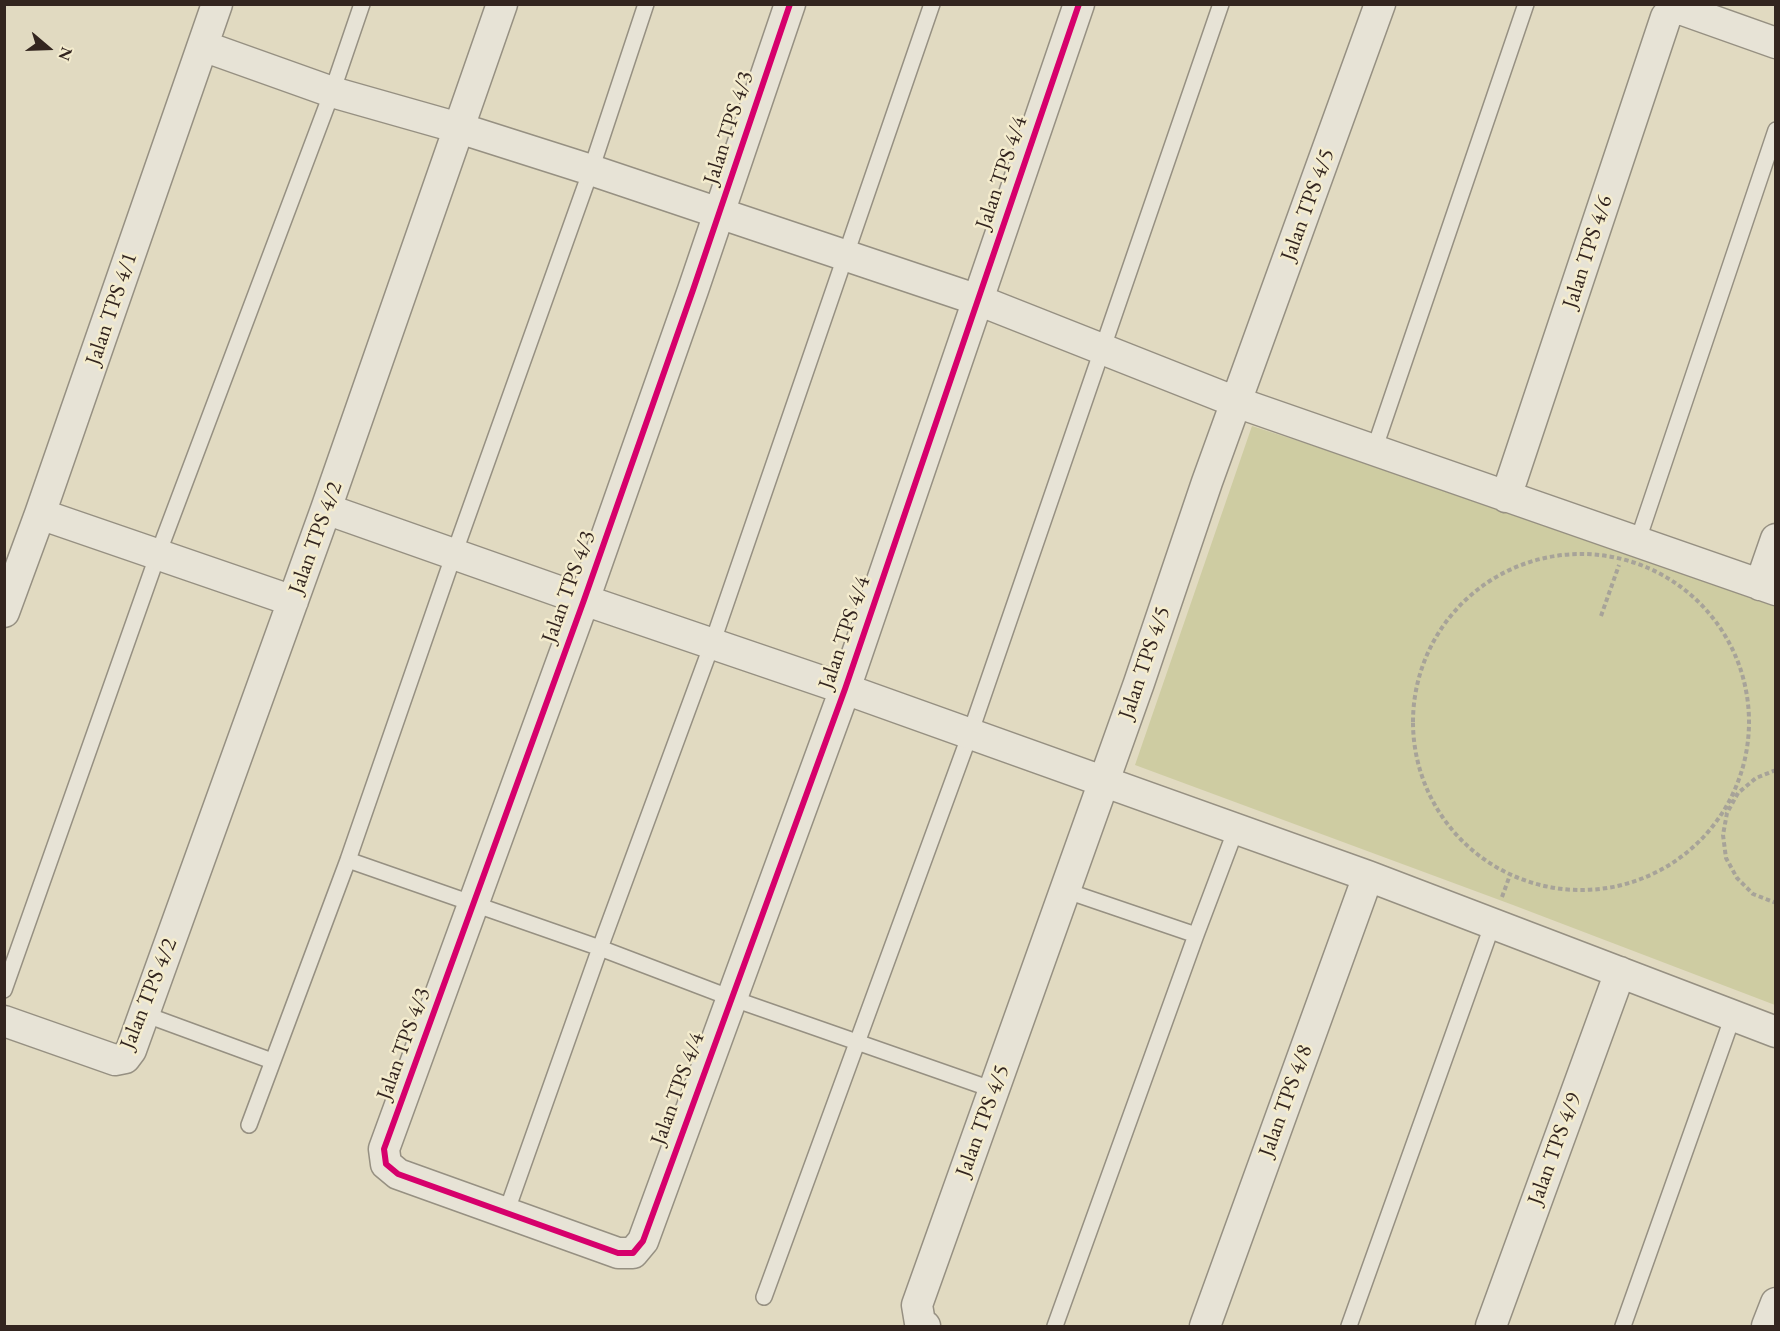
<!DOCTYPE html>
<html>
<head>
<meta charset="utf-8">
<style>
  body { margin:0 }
  #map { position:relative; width:1780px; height:1331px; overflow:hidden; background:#e1dac1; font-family:"EB Garamond",serif }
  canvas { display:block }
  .frame { position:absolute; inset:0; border:6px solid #33251f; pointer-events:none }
  .north { position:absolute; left:18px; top:18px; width:60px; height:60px; -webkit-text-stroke:4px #f4ecce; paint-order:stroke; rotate:109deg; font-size:16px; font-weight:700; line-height:24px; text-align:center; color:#33251f }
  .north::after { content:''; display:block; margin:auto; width:21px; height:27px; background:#33251f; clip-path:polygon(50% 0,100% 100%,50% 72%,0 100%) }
</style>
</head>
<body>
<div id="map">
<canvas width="1780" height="1331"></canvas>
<div class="frame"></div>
<div class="north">N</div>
</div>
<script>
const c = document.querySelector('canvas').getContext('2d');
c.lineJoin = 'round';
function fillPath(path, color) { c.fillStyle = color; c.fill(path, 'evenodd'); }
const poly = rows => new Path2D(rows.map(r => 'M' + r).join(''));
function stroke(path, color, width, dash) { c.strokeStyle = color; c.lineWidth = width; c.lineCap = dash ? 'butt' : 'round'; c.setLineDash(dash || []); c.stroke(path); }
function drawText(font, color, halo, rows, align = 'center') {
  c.font = font + ' "EB Garamond",serif'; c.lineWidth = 5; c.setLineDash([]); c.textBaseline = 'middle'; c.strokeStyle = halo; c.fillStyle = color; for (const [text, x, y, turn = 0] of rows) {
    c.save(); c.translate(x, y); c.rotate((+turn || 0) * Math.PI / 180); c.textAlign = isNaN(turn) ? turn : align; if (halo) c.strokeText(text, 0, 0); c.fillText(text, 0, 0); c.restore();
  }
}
const green = poly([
  [1252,426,1775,595,1775,1005,1513,905,1135,765]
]);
const path = poly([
  '1413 722a168 168 0 1 1 336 0a168 168 0 1 1-336 0Z',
  [1601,616,1619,565],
  [1776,770,1756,778,1738,793,1727,813,1723,835,1726,858,1737,878,1753,894,1776,903],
  [1502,897,1510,875]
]);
const service = poly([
  [1374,450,1526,4],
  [1637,543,1776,130],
  [348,860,600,948,731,998,994,1090],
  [1064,890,1196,935],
  [4,990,158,554,332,92,362,4],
  [144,1014,272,1061],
  [249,1125,348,860,454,554,591,170,646,4],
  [506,1213,600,948,712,644,932,4],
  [764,1297,970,734,1221,4],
  [1055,1326,1196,935,1236,829],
  [1349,1326,1493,923],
  [1623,1326,1733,1016]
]);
const minor = poly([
  [790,4,693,290,584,600,384,1149,386,1164,398,1174,618,1253,633,1253,643,1241,845,689,1079,4],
  [203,46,332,92,459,128,591,170,978,300,1236,402,1776,590],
  [1506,497,1666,17,1673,9,1683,10,1776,43],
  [326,509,584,600,845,689,1368,876,1776,1032],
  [40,514,293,601],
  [1760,585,1776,539],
  [4,612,40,514,217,4],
  [4,1021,115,1060,125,1058,131,1050,326,509,502,4],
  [925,1326,920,1323,917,1305,1139,683,1207,482,1380,4],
  [1205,1326,1368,876],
  [1491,1326,1620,972],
  [1767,1326,1776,1303]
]);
const cycleway = poly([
  [790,4,693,290,584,600,384,1149,386,1164,398,1174,618,1253,633,1253,643,1241,845,689,1079,4]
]);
const streetNames = [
  ["Jalan TPS 4/3",729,128,-72],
  ["Jalan TPS 4/4",1002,173,-71],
  ["Jalan TPS 4/5",1308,205,-70],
  ["Jalan TPS 4/6",1588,252,-72],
  ["Jalan TPS 4/1",112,309,-71],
  ["Jalan TPS 4/2",316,538,-70],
  ["Jalan TPS 4/3",569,587,-70],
  ["Jalan TPS 4/4",845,633,-71],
  ["Jalan TPS 4/5",1145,663,-71],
  ["Jalan TPS 4/2",149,994,-68],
  ["Jalan TPS 4/3",404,1044,-70],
  ["Jalan TPS 4/4",678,1089,-70],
  ["Jalan TPS 4/8",1286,1101,-70],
  ["Jalan TPS 4/5",983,1121,-70],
  ["Jalan TPS 4/9",1555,1149,-70]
];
fillPath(green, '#cecca2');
stroke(service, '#969082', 18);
stroke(minor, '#969082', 33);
stroke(path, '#a7a399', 4, [4.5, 3]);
stroke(service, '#e7e3d6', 15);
stroke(minor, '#e7e3d6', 30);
stroke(cycleway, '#d6006c', 6);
drawText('22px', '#33251f', '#f4ecce', streetNames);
</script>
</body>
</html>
